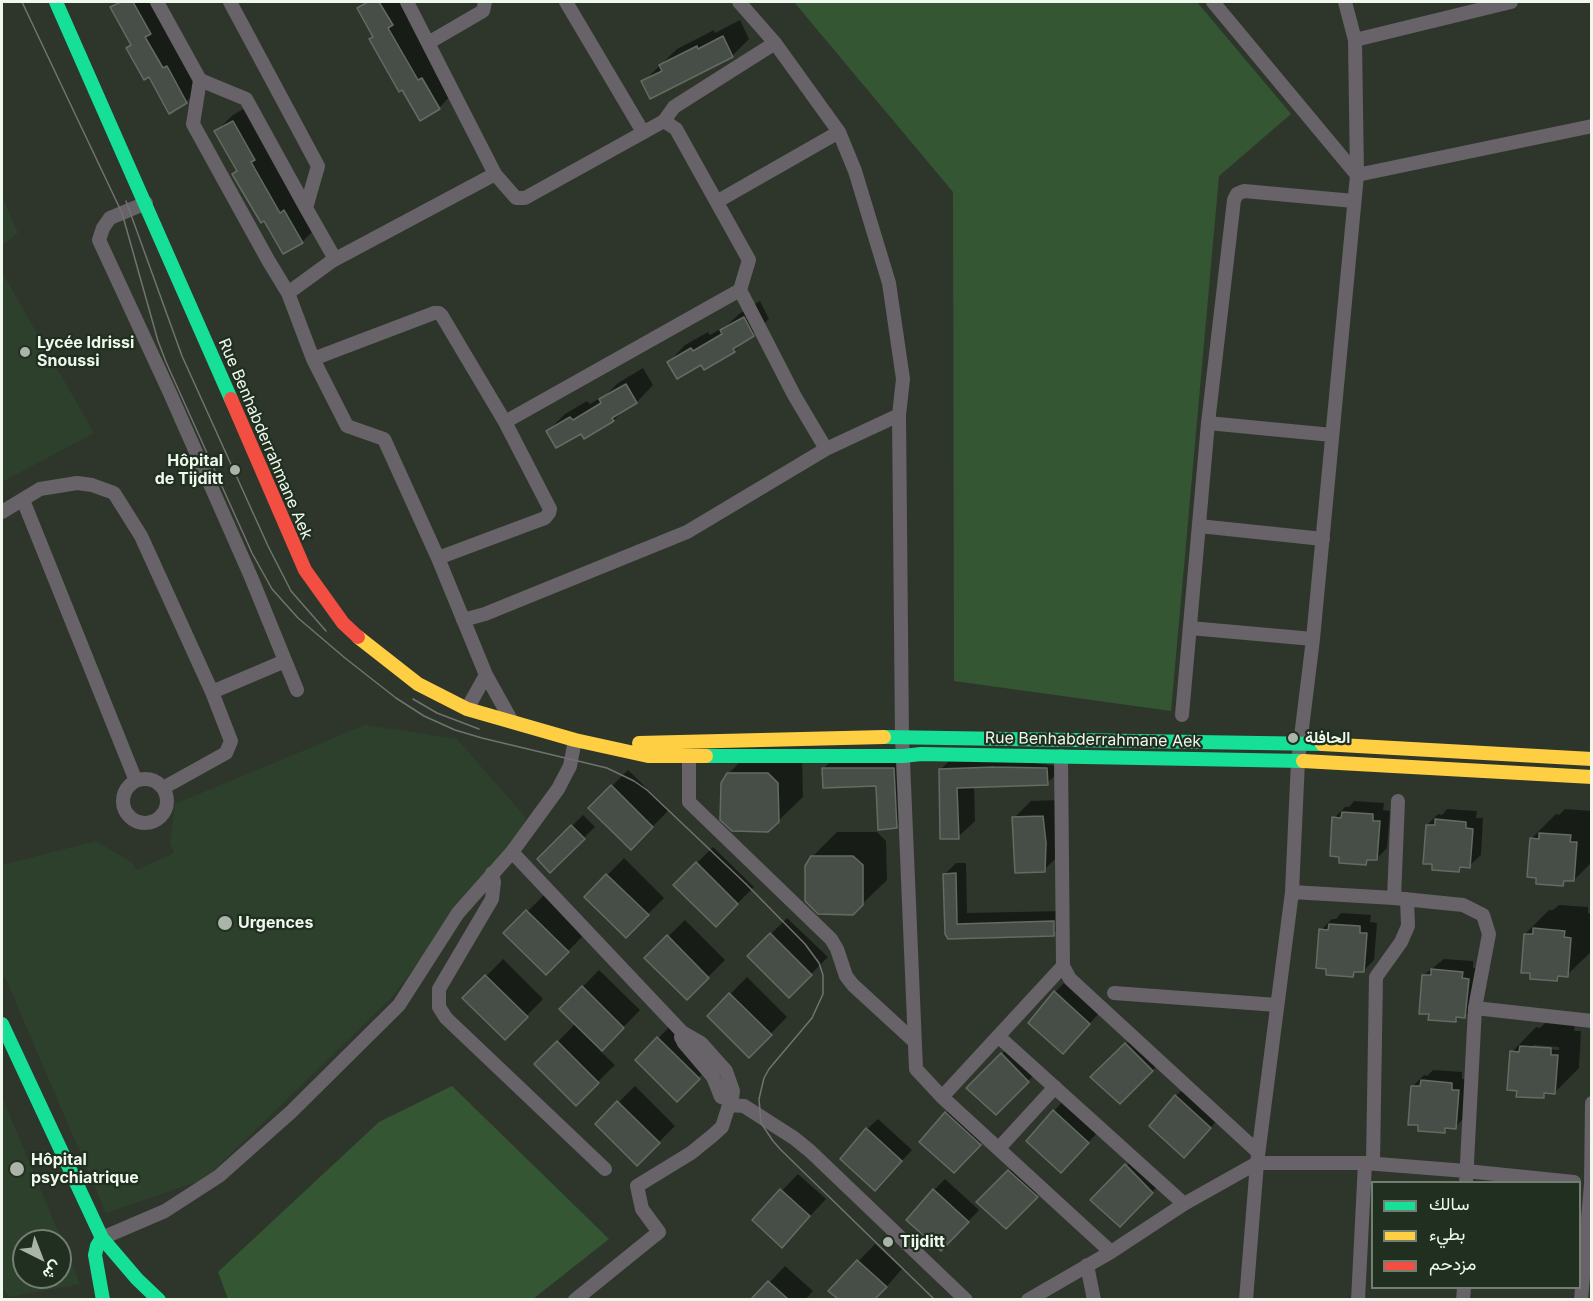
<!DOCTYPE html>
<html>
<head>
<meta charset="utf-8">
<style>
  body { margin:0 }
  #map { position:relative; width:1593px; height:1301px; overflow:hidden; background:#2e362c; font-family:Inter,Vazirmatn,sans-serif }
  canvas { display:block }
  .frame { position:absolute; inset:0; border:3px solid #eef8ed; pointer-events:none }
  .legend { position:absolute; left:1371px; top:1181px; width:210px; height:108px; box-sizing:border-box; background:#202f1f; border:2px solid #727f71; margin:0; padding:8px 10px; list-style:none; font-size:18px; color:#eef8ed }
  .legend li { display:flex; align-items:center; gap:12px; height:30px }
  .legend b { width:30px; border:2px solid #727f71 }
  .north { position:absolute; left:12px; top:1229px; width:60px; height:60px; box-sizing:border-box; background:#202f1f; border:2px solid #727f71; border-radius:50%; rotate:138deg; font-size:16px; font-weight:700; line-height:24px; text-align:center; color:#eef8ed }
  .north::after { content:''; display:block; margin:auto; width:21px; height:27px; background:#abb4a9; clip-path:polygon(50% 0,100% 100%,50% 72%,0 100%) }
</style>
</head>
<body>
<div id="map">
<canvas width="1593" height="1301"></canvas>
<div class="frame"></div>
<ul class="legend">
<li><b style="height:8px;background:#16e098"></b>سالك</li>
<li><b style="height:8px;background:#ffcf43"></b>بطيء</li>
<li><b style="height:8px;background:#f24e42"></b>مزدحم</li>
</ul>
<div class="north">ش</div>
</div>
<script>
const c = document.querySelector('canvas').getContext('2d');
c.lineJoin = 'round';
function fillPath(path, color) { c.fillStyle = color; c.fill(path, 'evenodd'); }
const poly = rows => new Path2D(rows.map(r => 'M' + r).join(''));
function stroke(path, color, width, dash) { c.strokeStyle = color; c.lineWidth = width; c.lineCap = dash ? 'butt' : 'round'; c.setLineDash(dash || []); c.stroke(path); }
function drawText(font, color, halo, rows, align = 'center') {
  c.font = font + ' Inter,Vazirmatn,sans-serif'; c.lineWidth = 4.5; c.setLineDash([]); c.textBaseline = 'middle'; c.strokeStyle = halo; c.fillStyle = color; for (const [text, x, y, turn = 0] of rows) {
    c.save(); c.translate(x, y); c.rotate((+turn || 0) * Math.PI / 180); c.textAlign = isNaN(turn) ? turn : align; if (halo) c.strokeText(text, 0, 0); c.fillText(text, 0, 0); c.restore();
  }
}
const built = poly([
  [2,196,18,233,2,245],
  [2,272,94,433,2,482],
  [365,725,457,739,526,818,516,837,391,998,205,1179,106,1213,6,979,2,976,2,865,96,841,131,862,137,870,174,853,170,843,175,804],
  [2,1097,80,1284,10,1297,2,1288],
  [24,1241,60,1241,60,1277,24,1277]
]);
const green = poly([
  [794,2,1197,2,1291,114,1219,176,1171,711,954,681,953,192],
  [452,1086,609,1239,533,1299,228,1299,218,1272,379,1122]
]);
const shadow = poly([
  [118,2,159,2,203,85,186,102,150,75,128,48,132,44,112,7],
  [365,2,405,2,455,91,439,108,403,88,370,39,375,35,359,8],
  [740,20,749,39,733,55,651,97,643,82,677,49,714,30,715,33],
  [250,105,318,226,302,242,264,219,234,174,238,170,216,131,233,115],
  [760,301,769,319,734,351,702,363,669,362,685,345,708,332,710,335,727,325,739,314],
  [643,368,653,385,637,402,625,409,614,420,584,437,581,432,548,431,565,414,587,401,590,404,607,394,618,383],
  [753,749,802,758,803,797,778,821,728,774],
  [957,753,1064,767,1047,783,974,786,975,821,958,837,940,770],
  [834,758,905,758,907,816,896,827,878,784,823,769],
  [628,770,669,810,631,848,590,808],
  [1059,800,1061,853,1044,870,1014,818,1031,801],
  [1354,801,1384,803,1383,810,1390,811,1387,848,1376,859,1370,858,1366,863,1334,818,1345,807,1349,807],
  [1447,809,1477,811,1476,818,1483,818,1481,855,1469,866,1463,866,1459,871,1427,825,1438,814,1442,815],
  [1565,809,1592,811,1592,862,1574,880,1568,879,1563,884,1531,839,1556,814,1559,815],
  [583,815,595,827,550,871,539,859],
  [837,832,877,832,886,841,887,880,852,914,812,857],
  [713,847,754,887,716,925,675,885],
  [624,858,664,898,626,936,586,897],
  [956,863,966,863,967,913,1064,911,1064,923,1053,934,949,937,945,874],
  [544,895,584,935,546,973,506,933],
  [1559,905,1588,907,1588,913,1592,914,1592,951,1567,975,1561,975,1557,980,1525,934,1549,910,1553,910],
  [1341,913,1371,915,1370,922,1377,923,1374,960,1363,971,1357,970,1353,975,1321,930,1332,919,1336,919],
  [787,918,828,957,789,996,749,956],
  [685,920,725,960,687,998,646,958],
  [503,959,543,999,505,1038,465,998],
  [1444,959,1473,961,1473,968,1480,968,1476,1005,1465,1016,1460,1016,1455,1021,1424,975],
  [599,970,640,1010,600,1051,615,1065,576,1103,536,1064,576,1023,561,1009],
  [747,977,787,1017,749,1056,709,1016],
  [1066,981,1100,1012,1074,1041,1055,992],
  [675,1021,715,1061,677,1100,637,1060],
  [1546,1022,1575,1024,1574,1031,1581,1031,1579,1068,1554,1093,1548,1092,1543,1097,1512,1052,1536,1027,1540,1028],
  [1533,1045,1559,1047,1559,1050,1533,1048],
  [1137,1033,1163,1060,1120,1102,1092,1077],
  [1012,1044,1039,1070,996,1113,968,1088],
  [1433,1070,1462,1072,1462,1079,1469,1079,1466,1116,1455,1127,1449,1127,1444,1132,1413,1086,1424,1075,1427,1076],
  [1187,1085,1221,1116,1195,1145,1176,1096],
  [635,1086,675,1126,637,1164,597,1124],
  [1064,1100,1099,1131,1072,1160,1054,1111],
  [956,1102,990,1133,964,1160,946,1113],
  [878,1119,912,1150,886,1178,867,1129],
  [1137,1155,1163,1181,1120,1224,1092,1200],
  [1020,1160,1047,1185,1006,1227,978,1202],
  [798,1174,826,1199,798,1229,754,1220],
  [945,1179,979,1210,952,1239,934,1190],
  [875,1244,902,1269,875,1300,840,1300,830,1291],
  [785,1266,813,1291,805,1300,753,1300]
]);
const building = poly([
  [121,2,133,2,151,34,145,37,163,68,167,66,187,103,169,114,149,77,144,80,126,48,131,45,110,7,121,2],
  [368,2,379,2,393,25,388,28,418,80,422,78,440,109,420,121,402,90,399,92,369,39,373,37,357,8,368,2],
  [723,36,733,57,650,99,641,81,662,71,659,65,697,46,698,49,723,36],
  [233,121,255,160,251,162,280,213,284,210,303,243,283,254,264,221,261,223,232,174,237,171,214,131,233,121],
  [744,317,754,336,733,349,735,352,704,370,701,365,677,379,667,362,691,348,693,351,722,334,720,330,744,317],
  [626,384,637,403,612,418,614,421,584,439,581,434,556,448,546,431,570,417,573,420,601,403,599,399,626,384],
  [994,767,1047,768,1048,785,957,788,959,839,940,839,939,769,994,767],
  [822,768,894,768,897,828,878,830,876,786,823,788,822,768],
  [727,773,768,773,778,783,779,822,768,832,732,831,720,820,721,783,727,773],
  [611,785,653,827,631,850,588,808,611,785],
  [1342,812,1373,814,1373,821,1380,821,1377,860,1367,860,1366,865,1339,863,1339,857,1330,856,1332,817,1341,818,1342,812],
  [1043,816,1046,843,1045,872,1015,873,1012,817,1043,816],
  [1435,819,1466,822,1466,828,1473,829,1470,868,1460,867,1459,872,1432,870,1432,864,1423,864,1426,825,1435,825,1435,819],
  [571,825,585,839,550,873,537,859,571,825],
  [1539,833,1571,835,1570,842,1577,842,1574,881,1564,881,1563,886,1536,884,1536,878,1527,877,1530,838,1539,839,1539,833],
  [811,856,853,856,863,865,863,905,853,915,818,914,805,901,805,866,811,856],
  [696,862,738,904,716,927,673,885,696,862],
  [956,873,957,924,1054,921,1054,936,948,939,945,934,943,874,956,873],
  [606,874,649,915,626,938,584,897,606,874],
  [526,910,569,952,546,975,503,933,526,910],
  [1329,924,1360,926,1360,933,1367,933,1364,972,1354,972,1353,977,1326,975,1326,969,1316,968,1319,929,1328,930,1329,924],
  [1533,928,1565,931,1564,937,1571,938,1568,977,1558,976,1557,981,1530,979,1530,973,1521,973,1524,934,1533,934,1533,928],
  [770,933,812,975,789,998,747,956,770,933],
  [667,935,709,978,687,1000,644,958,667,935],
  [1431,969,1463,972,1462,978,1469,979,1465,1018,1456,1017,1456,1022,1428,1020,1429,1014,1419,1014,1422,975,1431,975,1431,969],
  [485,975,528,1017,505,1040,462,998,485,975],
  [582,986,624,1028,602,1051,559,1009,582,986],
  [1054,991,1090,1024,1063,1054,1028,1023,1054,991],
  [729,993,772,1035,749,1058,707,1016,729,993],
  [657,1037,700,1079,677,1102,635,1060,657,1037],
  [557,1041,599,1083,576,1106,534,1064,557,1041],
  [1125,1043,1153,1071,1120,1104,1090,1077,1125,1043],
  [1520,1046,1551,1048,1551,1055,1558,1055,1555,1094,1544,1093,1544,1098,1516,1097,1517,1091,1507,1090,1510,1051,1519,1052,1520,1046],
  [1001,1053,1029,1082,996,1115,966,1088,1001,1053],
  [1421,1080,1452,1083,1452,1090,1459,1090,1456,1129,1445,1128,1445,1133,1418,1131,1418,1125,1408,1125,1411,1086,1420,1086,1421,1080],
  [1175,1095,1211,1128,1184,1158,1149,1126,1175,1095],
  [617,1101,660,1143,637,1166,595,1124,617,1101],
  [1053,1110,1089,1143,1061,1173,1026,1141,1053,1110],
  [945,1112,981,1145,954,1173,919,1142,945,1112],
  [866,1128,902,1161,875,1191,840,1159,866,1128],
  [1125,1164,1153,1193,1120,1227,1090,1200,1125,1164],
  [1008,1170,1038,1197,1006,1229,976,1202,1008,1170],
  [780,1189,810,1216,782,1248,752,1220,780,1189],
  [933,1189,969,1222,941,1251,906,1220,933,1189],
  [857,1260,887,1287,875,1299,838,1299,828,1291,857,1260],
  [768,1281,788,1299,751,1299,768,1281]
]);
const street = poly([
  [157,2,200,80,246,99,306,208],
  [230,2,318,166,306,208,335,259],
  [407,2,495,174,516,198,525,198,664,121,674,107,775,43],
  [566,2,643,132],
  [739,2,775,43,839,132,855,171,889,283,903,379,899,415,902,737,916,1069,942,1097,1111,1252],
  [1213,2,1357,175],
  [1355,40,1511,2],
  [428,43,483,11,485,2],
  [200,80,193,124,268,260,288,293],
  [1357,175,1592,126],
  [718,201,839,132],
  [146,203,110,218,103,228,99,240,169,391,251,577,297,690],
  [740,290,794,395,826,449],
  [313,359,288,293,332,261,495,174],
  [1208,423,1332,435],
  [23,500,136,781],
  [2,512,40,489,77,483,92,485,114,493,141,536,212,692,231,741,226,753,163,788],
  [1199,526,1323,539],
  [438,558,545,518,549,513,550,509,505,422],
  [463,620,485,614,687,532,826,449,899,415],
  [1190,628,1313,639],
  [212,692,285,661],
  [467,709,486,675],
  [1182,715,1208,423,1234,200,1237,194,1244,191,1354,201],
  [511,720,486,675,438,558,384,439,347,426,313,359,434,313,439,313,442,316,505,422,740,290,749,260,676,129,664,121],
  [689,757,689,802,831,939,837,949,846,976,853,985,915,1042],
  '123 801a22 22 0 1 1 44 0a22 22 0 1 1-44 0Z',
  [512,852,682,1032,701,1043,726,1071,733,1091,732,1097,728,1099,729,1105,722,1127,712,1136,691,1153,637,1186,642,1209,659,1232,575,1300],
  [492,873,494,882,492,899,439,989,439,1007,446,1018,605,1169],
  [1292,892,1394,898,1463,905,1483,915,1489,934,1475,1008,1466,1182],
  [1394,898,1398,801],
  [1063,966,1070,979,1258,1152],
  [1114,993,1277,1005],
  [1475,1008,1592,1021],
  [682,1032,681,1037,684,1043,713,1077,721,1097,728,1099],
  [999,1037,1184,1204],
  [942,1097,1063,966,1061,756],
  [729,1105,744,1106,794,1138,810,1151,966,1300],
  [999,1148,1055,1087],
  [1373,1163,1376,977,1401,942,1408,926,1407,899],
  [102,1238,165,1211,219,1176,291,1112,399,1005,458,913,512,852,558,789,570,766,575,740],
  [1087,1265,1094,1300],
  [1028,1300,1111,1252,1184,1204,1257,1163,1365,1163,1466,1171,1574,1182],
  [1246,1300,1257,1163,1292,892,1298,761,1313,639,1357,175,1355,40,1345,2],
  [1358,1300,1365,1163],
  [1463,1300,1464,1288],
  [1581,1300,1591,1184,1592,1103]
]);
const fast = poly([
  [56,2,231,399],
  [884,737,1322,744],
  [706,756,903,756,921,754,1303,761],
  [2,1024,102,1238,137,1279,159,1300],
  [102,1238,97,1246,95,1255,103,1300]
]);
const slow = poly([
  [358,637,418,684,467,709,575,740,648,756,706,756],
  [639,743,884,737],
  [1322,744,1592,759],
  [1303,761,1592,777]
]);
const jam = poly([
  [231,399,305,570,343,623,358,637]
]);
const tram = poly([
  [22,2,122,213,158,341,166,362,252,553,272,589,298,618,345,658,396,698,424,716,455,730,482,738,607,768,634,781,647,790,746,884,805,944,819,963,823,975,823,994,812,1018,769,1069,764,1078,759,1099,761,1123,773,1141,781,1150,935,1300],
  [126,201,182,356,268,546,291,591,326,631],
  [413,699,437,713,479,729]
]);
const markers = [
  [25,352,6,"#abb4a9"],
  [235,470,6,"#abb4a9"],
  [1293,738,6,"#abb4a9"],
  [225,923,8,"#abb4a9"],
  [17,1169,8,"#abb4a9"],
  [888,1242,6,"#abb4a9"]
];
const poiNames = [
  ["Lycée Idrissi",37,343],
  ["Snoussi",37,361],
  ["Hôpital",223,461,"right"],
  ["de Tijditt",223,479,"right"],
  ["الحافلة",1305,738],
  ["Urgences",238,923],
  ["Hôpital",31,1160],
  ["psychiatrique",31,1178],
  ["Tijditt",900,1242]
];
const streetNames = [
  ["Rue Benhabderrahmane Aek",265,439,67],
  ["Rue Benhabderrahmane Aek",1093,740,1]
];
fillPath(built, '#2d402c');
fillPath(green, '#345632');
fillPath(shadow, '#0007');
fillPath(building, '#474e47');
stroke(building, '#646b63', 1.5);
stroke(street, '#686269', 14);
stroke(fast, '#16e098', 14);
stroke(slow, '#ffcf43', 14);
stroke(jam, '#f24e42', 14);
stroke(tram, '#717271', 1.5);
for (const [x, y, r, color] of markers) { const dot = new Path2D(); dot.arc(x, y, r, 0, 2 * Math.PI); c.fillStyle = color; c.fill(dot); stroke(dot, '#202f1f', 2); }
drawText('bold 16px', '#eef8ed', '#202f1f', poiNames, 'left');
drawText('16px', '#eef8ed', '#202f1f', streetNames);
</script>
</body>
</html>
